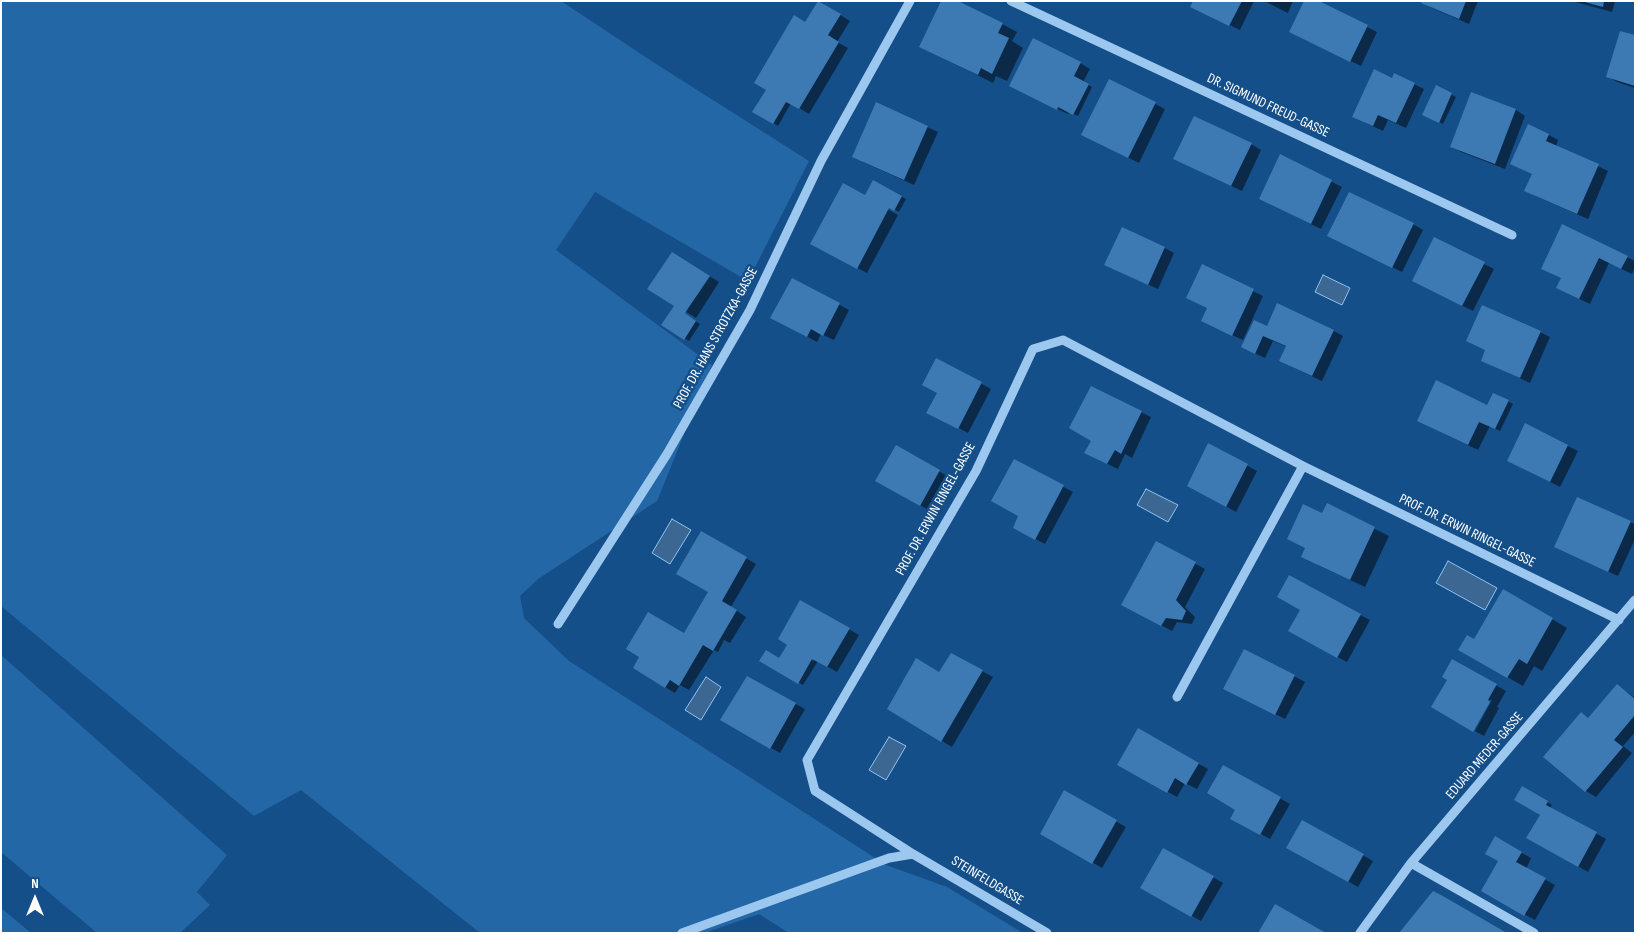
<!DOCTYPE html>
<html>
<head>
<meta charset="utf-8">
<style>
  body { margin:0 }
  #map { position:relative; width:1636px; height:934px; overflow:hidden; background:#154f89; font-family:"Sofia Sans Condensed",sans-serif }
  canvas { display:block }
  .frame { position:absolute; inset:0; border:2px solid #fff; pointer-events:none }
  .north { position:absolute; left:10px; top:874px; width:50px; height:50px; -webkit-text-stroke:4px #154f89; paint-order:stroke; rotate:0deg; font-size:14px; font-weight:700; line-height:20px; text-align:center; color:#fff }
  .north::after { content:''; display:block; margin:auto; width:18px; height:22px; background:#fff; clip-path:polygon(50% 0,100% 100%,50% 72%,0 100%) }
</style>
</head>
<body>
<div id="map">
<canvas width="1636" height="934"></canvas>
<div class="frame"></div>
<div class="north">N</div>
</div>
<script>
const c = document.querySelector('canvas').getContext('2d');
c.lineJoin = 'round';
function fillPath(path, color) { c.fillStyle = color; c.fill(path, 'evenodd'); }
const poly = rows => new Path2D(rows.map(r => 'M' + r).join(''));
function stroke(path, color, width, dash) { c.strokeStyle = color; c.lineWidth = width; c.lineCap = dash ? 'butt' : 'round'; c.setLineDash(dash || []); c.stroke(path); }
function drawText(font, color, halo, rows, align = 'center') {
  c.font = font + ' "Sofia Sans Condensed",sans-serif'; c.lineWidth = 5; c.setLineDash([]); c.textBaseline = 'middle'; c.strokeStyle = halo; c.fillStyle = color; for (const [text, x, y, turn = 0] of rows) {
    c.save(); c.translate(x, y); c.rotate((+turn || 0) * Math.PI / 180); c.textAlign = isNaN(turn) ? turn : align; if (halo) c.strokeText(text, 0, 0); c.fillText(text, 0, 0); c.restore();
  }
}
const green = poly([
  [1,1,561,1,653,62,809,161,748,281,595,192,556,250,712,365,657,501,538,579,520,596,524,618,569,661,886,865,947,887,1023,933,789,933,759,914,705,933,480,933,301,790,254,816,1,606],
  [1,655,227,855,197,892,210,905,180,933,97,933,1,852],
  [1,908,31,933,1,933]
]);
const water = poly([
  [1323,275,1350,288,1342,305,1315,292,1323,275],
  [1146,489,1178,505,1168,522,1137,505,1146,489],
  [672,519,691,530,670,564,652,553,672,519],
  [1448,561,1497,588,1485,610,1436,583,1448,561],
  [706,677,721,687,701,720,685,710,706,677],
  [889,737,906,746,886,780,869,770,889,737]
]);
const shadow = poly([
  [1194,1,1254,1,1240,30,1202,12],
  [1264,1,1293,1,1288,13],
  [1316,1,1377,32,1361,66,1300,37],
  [1423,1,1478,1,1469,24,1432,8,1423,3],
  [1572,1,1615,1,1612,12],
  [829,8,850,21,837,42,848,48,809,114,791,103,778,126,754,111,806,24],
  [1002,24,1017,32,1012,41,1023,48,1007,81,996,76,993,83,935,54],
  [1635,37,1635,88,1617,82,1607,76],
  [1080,63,1090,69,1083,82,1092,87,1078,116,1069,112,1068,114,1020,91],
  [1393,79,1414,84,1424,89,1406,128,1388,120,1383,131,1364,122],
  [1109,80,1165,109,1139,163,1093,140],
  [1436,87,1456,97,1443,124,1428,117],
  [877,104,938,132,914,185,863,162],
  [1516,110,1525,116,1505,169,1461,152,1451,147],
  [1549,135,1558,140,1556,146,1608,171,1588,219,1535,196,1533,174,1512,164],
  [1251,144,1261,150,1242,191,1185,164],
  [1281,156,1342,187,1321,229,1270,204],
  [874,182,906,199,899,212,867,194],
  [844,185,898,215,867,273,822,249],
  [1413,224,1423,230,1402,272,1339,241],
  [1563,226,1635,261,1635,267,1632,274,1609,263,1590,304,1567,293,1562,278,1553,274],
  [1165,248,1174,253,1158,289,1116,270],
  [682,259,719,282,696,318,685,311,683,313,700,324,689,341,663,325,680,308],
  [1484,264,1494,269,1473,311,1423,286],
  [1202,266,1263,296,1243,340,1212,326,1208,308],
  [792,279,849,310,834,340,821,334,817,342,782,323],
  [1268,328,1334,331,1343,336,1322,381,1290,366,1287,347,1273,341,1265,358,1252,352],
  [1540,332,1550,337,1530,383,1482,360],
  [937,359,991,389,968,433,936,416,938,393],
  [1092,388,1151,417,1132,458,1125,454,1118,469,1095,458,1092,440],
  [1508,401,1513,404,1500,431,1490,426,1478,450,1428,426],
  [1526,425,1578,451,1560,487,1518,466],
  [1208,444,1257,471,1236,512,1189,485],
  [896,447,949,477,930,511,877,480],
  [1014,461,1073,492,1045,544,1024,533,1020,515],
  [1327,505,1389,536,1365,587,1318,565,1322,515],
  [1630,522,1635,524,1635,539,1618,576,1555,547],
  [702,532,756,564,731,607,746,617,730,643,724,640,718,652,714,650,689,690,680,685,675,693,634,668,684,635,710,592],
  [1157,543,1205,569,1185,607,1195,617,1192,624,1177,622,1172,631,1133,610],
  [1504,591,1567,628,1542,671,1534,666,1523,686,1460,650,1475,641],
  [801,602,859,635,837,672,818,661,803,685,761,661,780,660,788,646,813,661,814,659],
  [1360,615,1370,620,1347,662,1300,637],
  [1245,650,1305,682,1285,719,1235,694],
  [951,654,993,677,952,747,888,709,940,674],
  [1453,661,1506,691,1497,707,1499,708,1484,736,1475,731,1492,700,1489,700,1473,730],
  [1617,685,1635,698,1635,732,1623,746,1632,753,1596,797,1586,791,1582,714,1589,719],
  [796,704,805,709,780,753,722,720],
  [1138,730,1208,769,1197,789,1185,783,1177,797,1119,764],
  [1224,766,1290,804,1270,839,1232,818,1237,809],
  [1522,788,1552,805,1550,808,1606,839,1588,872,1528,838,1542,815],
  [1064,792,1126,827,1102,868,1041,833],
  [1303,821,1373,861,1358,887,1288,847],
  [1495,838,1531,858,1526,869,1555,885,1535,920,1482,891,1499,861],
  [1164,849,1223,883,1201,921,1142,888]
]);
const building = poly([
  [818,1,841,14,828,35,839,42,799,109,786,102,773,124,752,112,766,90,754,83,794,15,805,22],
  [941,1,958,1,1003,23,998,33,1009,38,992,74,981,68,978,75,919,47],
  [1193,1,1242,1,1229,26,1190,7],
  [1304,1,1319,1,1368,25,1350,62,1289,32],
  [1422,1,1466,1,1459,19,1421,3],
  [1581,1,1604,1,1603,7],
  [1620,31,1635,35,1635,86,1606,77],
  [1033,38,1081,62,1074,76,1089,84,1073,115,1058,107,1057,110,1009,86],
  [1374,69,1392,78,1394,73,1415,83,1396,123,1378,115,1373,126,1352,117],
  [1109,79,1156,102,1128,158,1081,135],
  [1436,85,1452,93,1439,123,1422,115],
  [1471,92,1516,109,1495,164,1450,147],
  [876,102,928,126,904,180,852,157],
  [1194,116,1252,143,1231,186,1173,159],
  [1528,124,1549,134,1546,141,1599,164,1577,214,1524,191,1532,174,1510,164],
  [1280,154,1332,180,1311,224,1259,199],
  [873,180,902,196,894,211,889,208,857,269,810,244,843,183,865,195],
  [1349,192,1414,223,1392,268,1327,236],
  [1562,224,1628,256,1621,269,1599,258,1579,299,1556,288,1561,278,1541,269],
  [1122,227,1165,247,1148,285,1104,265],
  [1434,237,1485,262,1462,306,1412,281],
  [672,252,710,276,685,313,696,321,684,340,661,325,674,306,647,289],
  [1202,264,1254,289,1232,336,1201,321,1207,308,1186,298],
  [792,278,840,303,823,336,811,329,807,337,770,318],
  [1277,303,1334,330,1312,376,1279,361,1286,346,1263,336,1255,354,1241,347,1254,320,1267,326],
  [1482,305,1541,331,1520,378,1481,361,1485,350,1466,341],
  [936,358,982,382,958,429,926,413,937,393,922,385],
  [1436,380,1487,405,1493,393,1509,400,1495,429,1479,422,1468,445,1417,421],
  [1091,386,1142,411,1121,454,1115,450,1107,464,1084,453,1091,441,1069,428],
  [1525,423,1568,445,1550,482,1507,461],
  [1208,443,1248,464,1226,507,1187,486],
  [896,445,940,470,920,506,875,481],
  [1014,459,1064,485,1035,540,1013,528,1018,516,991,501],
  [1577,497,1631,521,1608,572,1554,547],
  [1327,503,1375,527,1350,580,1301,557,1305,548,1287,539,1303,504,1322,513],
  [701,531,747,557,722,601,737,610,713,651,703,645,679,686,670,680,665,688,633,668,639,657,626,649,648,612,684,633,708,592,676,574],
  [1156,541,1196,562,1176,600,1186,611,1182,620,1166,618,1161,626,1121,605],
  [1289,575,1361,614,1337,658,1288,631,1300,610,1277,597],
  [1503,589,1553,618,1527,664,1519,659,1507,678,1458,650,1467,635,1474,639],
  [800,600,850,628,827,667,812,659,798,684,759,661,766,650,779,658,787,645,778,639],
  [1244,649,1295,675,1275,715,1223,689],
  [951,653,983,670,941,742,887,709,916,658,939,672],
  [1452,659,1497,684,1488,700,1490,702,1473,732,1431,707,1447,680,1442,677],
  [747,676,796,703,770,749,720,720],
  [1617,684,1635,699,1635,715,1614,740,1623,747,1585,792,1543,757,1581,712,1588,718],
  [1138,728,1199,763,1186,785,1175,778,1167,793,1117,765],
  [1223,765,1281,797,1260,835,1230,819,1235,810,1207,793],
  [1522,786,1548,801,1546,805,1597,832,1578,867,1526,838,1540,815,1514,800],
  [1064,790,1117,820,1092,864,1040,834],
  [1302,820,1364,854,1348,882,1286,848],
  [1495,836,1522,852,1516,862,1546,878,1524,916,1481,891,1498,861,1485,854],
  [1163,848,1214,876,1191,917,1140,888],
  [1433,891,1441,895,1507,933,1399,933],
  [1275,904,1326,933,1258,933]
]);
const minor = poly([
  [1011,1,1512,235],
  [558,624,667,454,750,310,821,161,910,1],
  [1177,697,1303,466],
  [1411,863,1534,933],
  [682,933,889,858,913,854],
  [1047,933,913,854,815,791,807,760,976,471,1033,349,1063,340,1303,466,1619,620],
  [1360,933,1411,863,1635,600]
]);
const streetNames = [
  ["DR. SIGMUND FREUD-GASSE",1268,106,25],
  ["PROF. DR. HANS STROTZKA-GASSE",716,338,-61],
  ["PROF. DR. ERWIN RINGEL-GASSE",936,509,-61],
  ["PROF. DR. ERWIN RINGEL-GASSE",1467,531,26],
  ["EDUARD MEDER-GASSE",1485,756,-49],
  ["STEINFELDGASSE",987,881,31]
];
fillPath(green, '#2467a7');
fillPath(water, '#3c6792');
stroke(water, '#8ec3f2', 1);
fillPath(shadow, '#0007');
fillPath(building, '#3d79b3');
stroke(minor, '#9cc7ef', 9);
drawText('14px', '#fff', '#154f89', streetNames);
</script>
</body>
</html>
